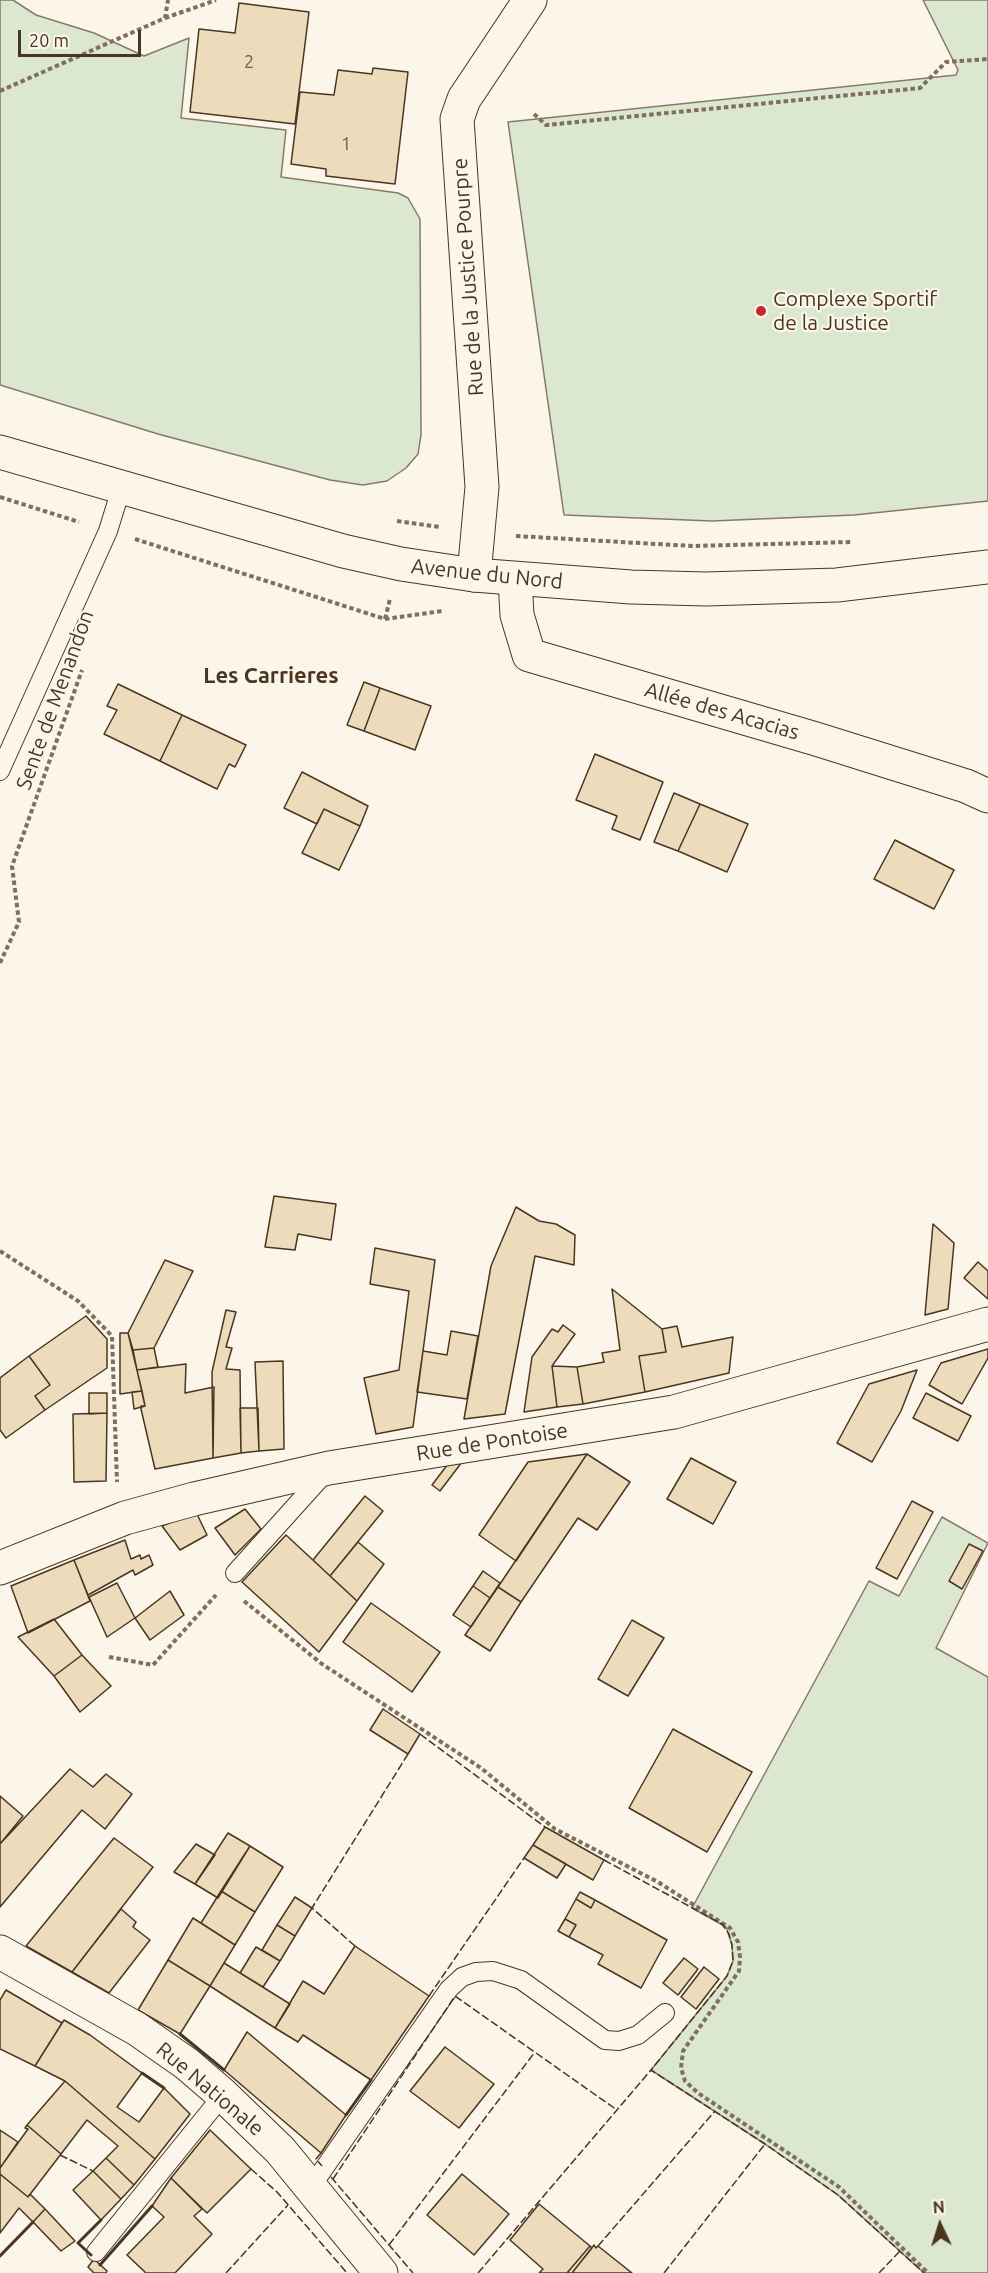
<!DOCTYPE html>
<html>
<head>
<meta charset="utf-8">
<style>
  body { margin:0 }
  #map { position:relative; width:988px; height:2273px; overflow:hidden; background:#fbf6e9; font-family:Ubuntu,sans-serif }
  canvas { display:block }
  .north { position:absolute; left:910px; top:2195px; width:60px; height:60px; -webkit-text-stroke:4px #fbf6e9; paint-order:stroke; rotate:356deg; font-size:16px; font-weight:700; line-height:24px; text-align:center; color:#4a3520 }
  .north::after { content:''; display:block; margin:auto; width:21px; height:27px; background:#4a3520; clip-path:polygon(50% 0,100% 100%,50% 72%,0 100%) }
  .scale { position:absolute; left:18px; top:30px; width:123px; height:27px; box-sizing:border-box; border:3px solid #4a3520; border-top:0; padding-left:8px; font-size:18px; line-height:21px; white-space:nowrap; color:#4a3520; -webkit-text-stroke:4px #fbf6e9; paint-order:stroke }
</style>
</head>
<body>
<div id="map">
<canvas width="988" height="2273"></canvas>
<div class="north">N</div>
<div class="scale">20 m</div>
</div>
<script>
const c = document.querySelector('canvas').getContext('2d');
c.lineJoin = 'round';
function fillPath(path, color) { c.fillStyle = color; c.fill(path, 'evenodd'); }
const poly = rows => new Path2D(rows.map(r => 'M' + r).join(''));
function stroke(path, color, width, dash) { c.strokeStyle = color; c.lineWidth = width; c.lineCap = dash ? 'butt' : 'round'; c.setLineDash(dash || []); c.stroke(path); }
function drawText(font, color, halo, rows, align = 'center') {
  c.font = font + ' Ubuntu,sans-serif'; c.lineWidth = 4.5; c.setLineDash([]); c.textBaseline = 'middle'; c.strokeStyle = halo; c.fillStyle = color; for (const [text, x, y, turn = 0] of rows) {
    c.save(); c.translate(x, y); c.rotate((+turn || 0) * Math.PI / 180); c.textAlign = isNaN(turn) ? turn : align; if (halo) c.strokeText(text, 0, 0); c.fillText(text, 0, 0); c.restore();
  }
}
const green = poly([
  [0,0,13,0,36,15,94,33,144,56,189,38,181,118,286,130,281,177,398,193,408,198,420,219,421,435,418,454,406,468,387,481,363,485,330,480,158,434,0,385,0,0],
  [923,0,988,0,988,501,854,515,712,521,564,515,508,122,956,75,958,70,923,0],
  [942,1517,988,1543,936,1648,988,1677,988,2273,924,2273,838,2195,765,2144,651,2070,727,1976,733,1961,732,1945,726,1927,692,1908,869,1581,899,1596,942,1517]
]);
const building = poly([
  [239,3,309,12,295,124,190,112,199,29,235,33,239,3],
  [373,68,408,72,395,184,326,176,326,169,291,164,300,92,334,95,338,70,372,74,373,68],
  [364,682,380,688,364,731,347,725,364,682],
  [118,684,182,715,160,761,104,734,117,710,107,706,118,684],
  [380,688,431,706,415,750,364,731,380,688],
  [182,715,246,745,235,767,229,764,217,789,160,761,182,715],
  [595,754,663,782,640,840,612,829,617,816,576,800,595,754],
  [302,772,368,806,360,826,324,809,317,824,284,808,302,772],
  [674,793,700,804,678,851,654,842,674,793],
  [700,804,748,824,727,872,678,851,700,804],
  [324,809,360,826,339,870,302,853,324,809],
  [895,840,954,870,934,909,874,879,895,840],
  [274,1196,336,1204,331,1240,298,1234,295,1250,265,1247,274,1196],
  [516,1207,539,1221,556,1224,575,1235,574,1265,535,1256,505,1414,464,1419,491,1266,516,1207],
  [933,1224,954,1243,948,1309,925,1315,933,1224],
  [375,1248,435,1260,413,1427,376,1434,364,1378,399,1370,409,1291,370,1284,375,1248],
  [165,1260,193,1271,154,1348,133,1350,128,1333,165,1260],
  [978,1262,988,1271,988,1299,964,1278,978,1262],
  [612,1289,662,1329,666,1352,639,1356,645,1392,583,1404,577,1367,604,1362,602,1353,620,1350,612,1289],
  [226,1310,236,1312,226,1347,232,1348,226,1369,240,1370,241,1453,213,1458,212,1372,226,1310],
  [86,1316,107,1339,107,1368,45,1410,35,1396,50,1385,29,1356,86,1316],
  [563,1325,575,1334,552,1366,557,1407,524,1412,532,1357,552,1329,558,1332,563,1325],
  [677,1326,682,1347,733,1337,729,1373,645,1392,639,1356,666,1352,662,1329,677,1326],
  [451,1331,478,1336,467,1399,417,1392,423,1351,447,1355,451,1331],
  [120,1333,128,1333,142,1391,120,1394,120,1333],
  [154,1348,158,1367,137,1370,133,1350,154,1348],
  [988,1349,988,1358,962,1404,929,1385,941,1363,988,1349],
  [29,1356,50,1385,35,1396,45,1410,6,1438,0,1430,0,1378,29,1356],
  [283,1361,284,1449,259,1451,255,1362,283,1361],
  [186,1364,185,1393,214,1387,213,1458,155,1469,141,1409,141,1406,145,1406,137,1370,186,1364],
  [552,1366,577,1367,583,1404,557,1407,552,1366],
  [917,1370,901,1411,872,1462,837,1443,869,1384,917,1370],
  [142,1391,145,1406,134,1409,132,1392,142,1391],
  [89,1393,107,1393,107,1413,89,1414,89,1393],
  [926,1393,971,1416,958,1441,913,1418,926,1393],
  [240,1408,258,1408,259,1451,241,1453,240,1408],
  [107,1413,106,1481,74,1482,73,1414,107,1413],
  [587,1454,630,1482,597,1530,578,1518,521,1602,498,1587,587,1454],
  [587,1454,516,1561,479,1535,528,1462,587,1454],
  [691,1458,736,1482,713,1524,667,1499,691,1458],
  [462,1462,440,1491,432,1485,448,1464,462,1462],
  [365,1496,383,1511,330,1576,313,1560,365,1496],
  [912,1501,933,1512,897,1579,876,1568,912,1501],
  [245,1509,261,1529,235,1555,215,1528,245,1509],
  [196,1512,207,1535,180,1550,162,1526,196,1512],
  [286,1535,357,1601,319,1652,242,1582,286,1535],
  [125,1540,131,1559,140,1555,141,1559,149,1555,153,1565,135,1575,133,1570,88,1595,74,1560,125,1540],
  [358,1542,384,1564,357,1601,330,1576,358,1542],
  [969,1544,983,1551,962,1589,949,1581,969,1544],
  [74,1560,90,1601,28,1633,11,1586,74,1560],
  [483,1571,500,1583,490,1598,473,1586,483,1571],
  [117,1583,135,1618,107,1637,89,1597,117,1583],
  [473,1586,490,1598,471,1627,453,1615,473,1586],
  [498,1587,521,1602,490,1651,465,1635,498,1587],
  [170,1591,184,1615,150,1640,135,1618,170,1591],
  [371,1603,440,1652,412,1692,343,1642,371,1603],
  [54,1619,82,1655,54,1676,18,1637,54,1619],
  [632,1620,664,1638,628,1696,598,1679,632,1620],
  [82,1655,111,1686,80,1712,54,1676,82,1655],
  [383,1709,420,1734,408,1754,370,1730,383,1709],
  [673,1729,752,1772,707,1852,629,1808,673,1729],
  [70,1769,93,1787,106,1774,132,1794,105,1829,82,1810,0,1907,0,1844,70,1769],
  [0,1796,23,1816,0,1844,0,1796],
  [545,1827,604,1860,593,1880,533,1845,545,1827],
  [228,1833,250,1846,218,1898,195,1884,228,1833],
  [114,1838,153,1867,72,1972,26,1946,114,1838],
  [196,1844,215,1855,195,1884,174,1872,196,1844],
  [533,1845,566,1864,557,1878,524,1858,533,1845],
  [250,1846,283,1867,255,1912,221,1891,250,1846],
  [221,1891,255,1912,235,1945,201,1923,221,1891],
  [580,1892,595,1900,591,1908,576,1899,580,1892],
  [295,1897,312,1908,295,1936,277,1925,295,1897],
  [576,1899,591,1908,595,1900,667,1940,641,1988,598,1964,603,1955,569,1937,576,1925,565,1919,576,1899],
  [121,1909,136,1922,133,1927,150,1940,109,1993,72,1972,121,1909],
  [193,1918,235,1945,210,1986,168,1960,193,1918],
  [565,1919,576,1925,569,1937,558,1931,565,1919],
  [277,1925,295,1936,280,1961,262,1950,277,1925],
  [355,1946,429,1996,371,2080,303,2035,298,2042,275,2028,303,1981,324,1994,355,1946],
  [256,1947,280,1961,263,1987,240,1973,256,1947],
  [684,1958,698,1969,678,1995,663,1983,684,1958],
  [168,1960,210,1986,180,2034,138,2010,168,1960],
  [224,1963,290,2004,275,2028,210,1986,224,1963],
  [704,1967,719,1979,696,2009,681,1997,704,1967],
  [6,1990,62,2023,35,2066,0,2049,0,2000,6,1990],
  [64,2020,90,2035,142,2073,117,2107,139,2122,164,2088,190,2114,155,2159,65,2081,35,2066,64,2020],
  [247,2032,346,2115,321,2153,224,2070,247,2032],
  [445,2047,494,2084,459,2128,410,2091,445,2047],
  [65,2081,155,2159,134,2185,106,2158,118,2146,87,2120,61,2154,27,2125,65,2081],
  [27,2125,61,2154,28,2197,0,2174,0,2168,28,2129,25,2128,27,2125],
  [0,2130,18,2142,0,2168,0,2130],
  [210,2130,251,2169,207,2213,171,2178,210,2130],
  [106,2158,134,2185,121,2199,93,2171,106,2158],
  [93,2171,121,2199,101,2220,73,2190,93,2171],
  [0,2174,28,2197,30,2194,45,2209,33,2222,19,2208,0,2233,0,2174],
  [462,2174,509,2214,474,2255,427,2215,462,2174],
  [171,2178,202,2209,194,2216,212,2234,175,2273,146,2273,127,2255,164,2217,152,2206,171,2178],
  [539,2204,590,2246,567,2273,539,2273,543,2269,510,2240,539,2204],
  [45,2209,75,2241,61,2251,33,2222,45,2209],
  [594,2245,596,2248,598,2246,632,2273,572,2273,594,2245],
  [590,2246,592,2248,572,2273,567,2273,590,2246],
  [94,2259,107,2271,106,2273,94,2273,88,2267,94,2259]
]);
const path = poly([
  [165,18,216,0],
  [0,91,165,18,168,0],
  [534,114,546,125,920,88,946,62,988,59],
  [0,497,79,522],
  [397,521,440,527],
  [516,536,692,546,853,542],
  [135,539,385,619,442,611],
  [385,619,390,599],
  [0,963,19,922,12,866,82,670],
  [0,1251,78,1301,112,1336,117,1482],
  [244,1601,322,1664,481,1768,555,1829,658,1882,730,1928,738,1942,740,1957,739,1971,683,2051,681,2068,685,2081,698,2093,839,2187,928,2273],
  [109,1657,153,1665,216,1595]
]);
const lane = poly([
  [0,771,108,531,121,489],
  [235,1573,326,1472],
  [311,2187,449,1989,462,1977,476,1972,493,1971,521,1980,605,2040,619,2041,638,2035,665,2013],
  [96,2252,223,2095]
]);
const street = poly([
  [474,575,482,487,457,119,464,99,530,0],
  [515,579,517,615,529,655,816,739,966,786,988,796]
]);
const secondary = poly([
  [0,452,343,551,401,564,474,575,631,587,706,589,837,585,988,567],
  [0,1568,125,1518,194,1499,329,1468,674,1412,988,1324],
  [0,1952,137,2029,187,2064,223,2095,280,2150,381,2273]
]);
const fence = poly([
  [420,1734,545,1827],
  [604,1860,722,1924,729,1934,732,1945,733,1961,727,1976,651,2070,765,2144,838,2195,924,2273],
  [355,1946,312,1908,408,1754],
  [429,1996,524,1858],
  [321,2153,316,2159,322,2166],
  [60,2155,93,2171],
  [251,2169,277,2192,347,2273],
  [331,2177,413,2273],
  [333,2179,455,1996,617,2110],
  [389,2245,535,2052],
  [598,2246,715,2111],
  [226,2273,288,2205],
  [478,2273,651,2070],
  [664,2273,765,2144],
  [879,2273,901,2250]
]);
const wall = poly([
  [180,2034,224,2070],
  [142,2073,164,2088],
  [346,2115,371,2080],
  [91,2255,78,2243,101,2220],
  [0,2256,33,2222],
  [100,2265,152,2206]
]);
const markers = [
  [761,311,6,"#c62828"]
];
const numberNames = [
  ["2",249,62],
  ["1",346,144]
];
const streetNames = [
  ["Rue de la Justice Pourpre",468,277,-94],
  ["Avenue du Nord",487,574,6],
  ["Sente de Menandon",55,700,-70],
  ["Allée des Acacias",722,711,16],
  ["Rue de Pontoise",492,1442,-9],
  ["Rue Nationale",210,2089,40]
];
const poiNames = [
  ["Complexe Sportif",773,299],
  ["de la Justice",773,323]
];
const neighbourhoodNames = [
  ["Les Carrieres",271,676]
];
fillPath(green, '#dce7d0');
stroke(green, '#887966', 1.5);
fillPath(building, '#ecdcbc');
stroke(building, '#4a3520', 1.5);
stroke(lane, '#4a3520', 20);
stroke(street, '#4a3520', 35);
stroke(secondary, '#4a3520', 35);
stroke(path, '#7f6f5c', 4, [4.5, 3]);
stroke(lane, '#fbf6e9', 18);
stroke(street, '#fbf6e9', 33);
stroke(secondary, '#fbf6e9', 33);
stroke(fence, '#4a3520', 1.5, [8, 3]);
stroke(wall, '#4a3520', 3);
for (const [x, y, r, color] of markers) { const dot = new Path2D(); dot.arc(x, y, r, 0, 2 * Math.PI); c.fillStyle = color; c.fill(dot); stroke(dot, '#fbf6e9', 2); }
drawText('18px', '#725f47', null, numberNames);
drawText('21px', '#4a3520', '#fbf6e9', streetNames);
drawText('21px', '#4a3520', '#fbf6e9', poiNames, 'left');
drawText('bold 22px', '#4a3520', '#fbf6e9', neighbourhoodNames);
</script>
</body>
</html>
